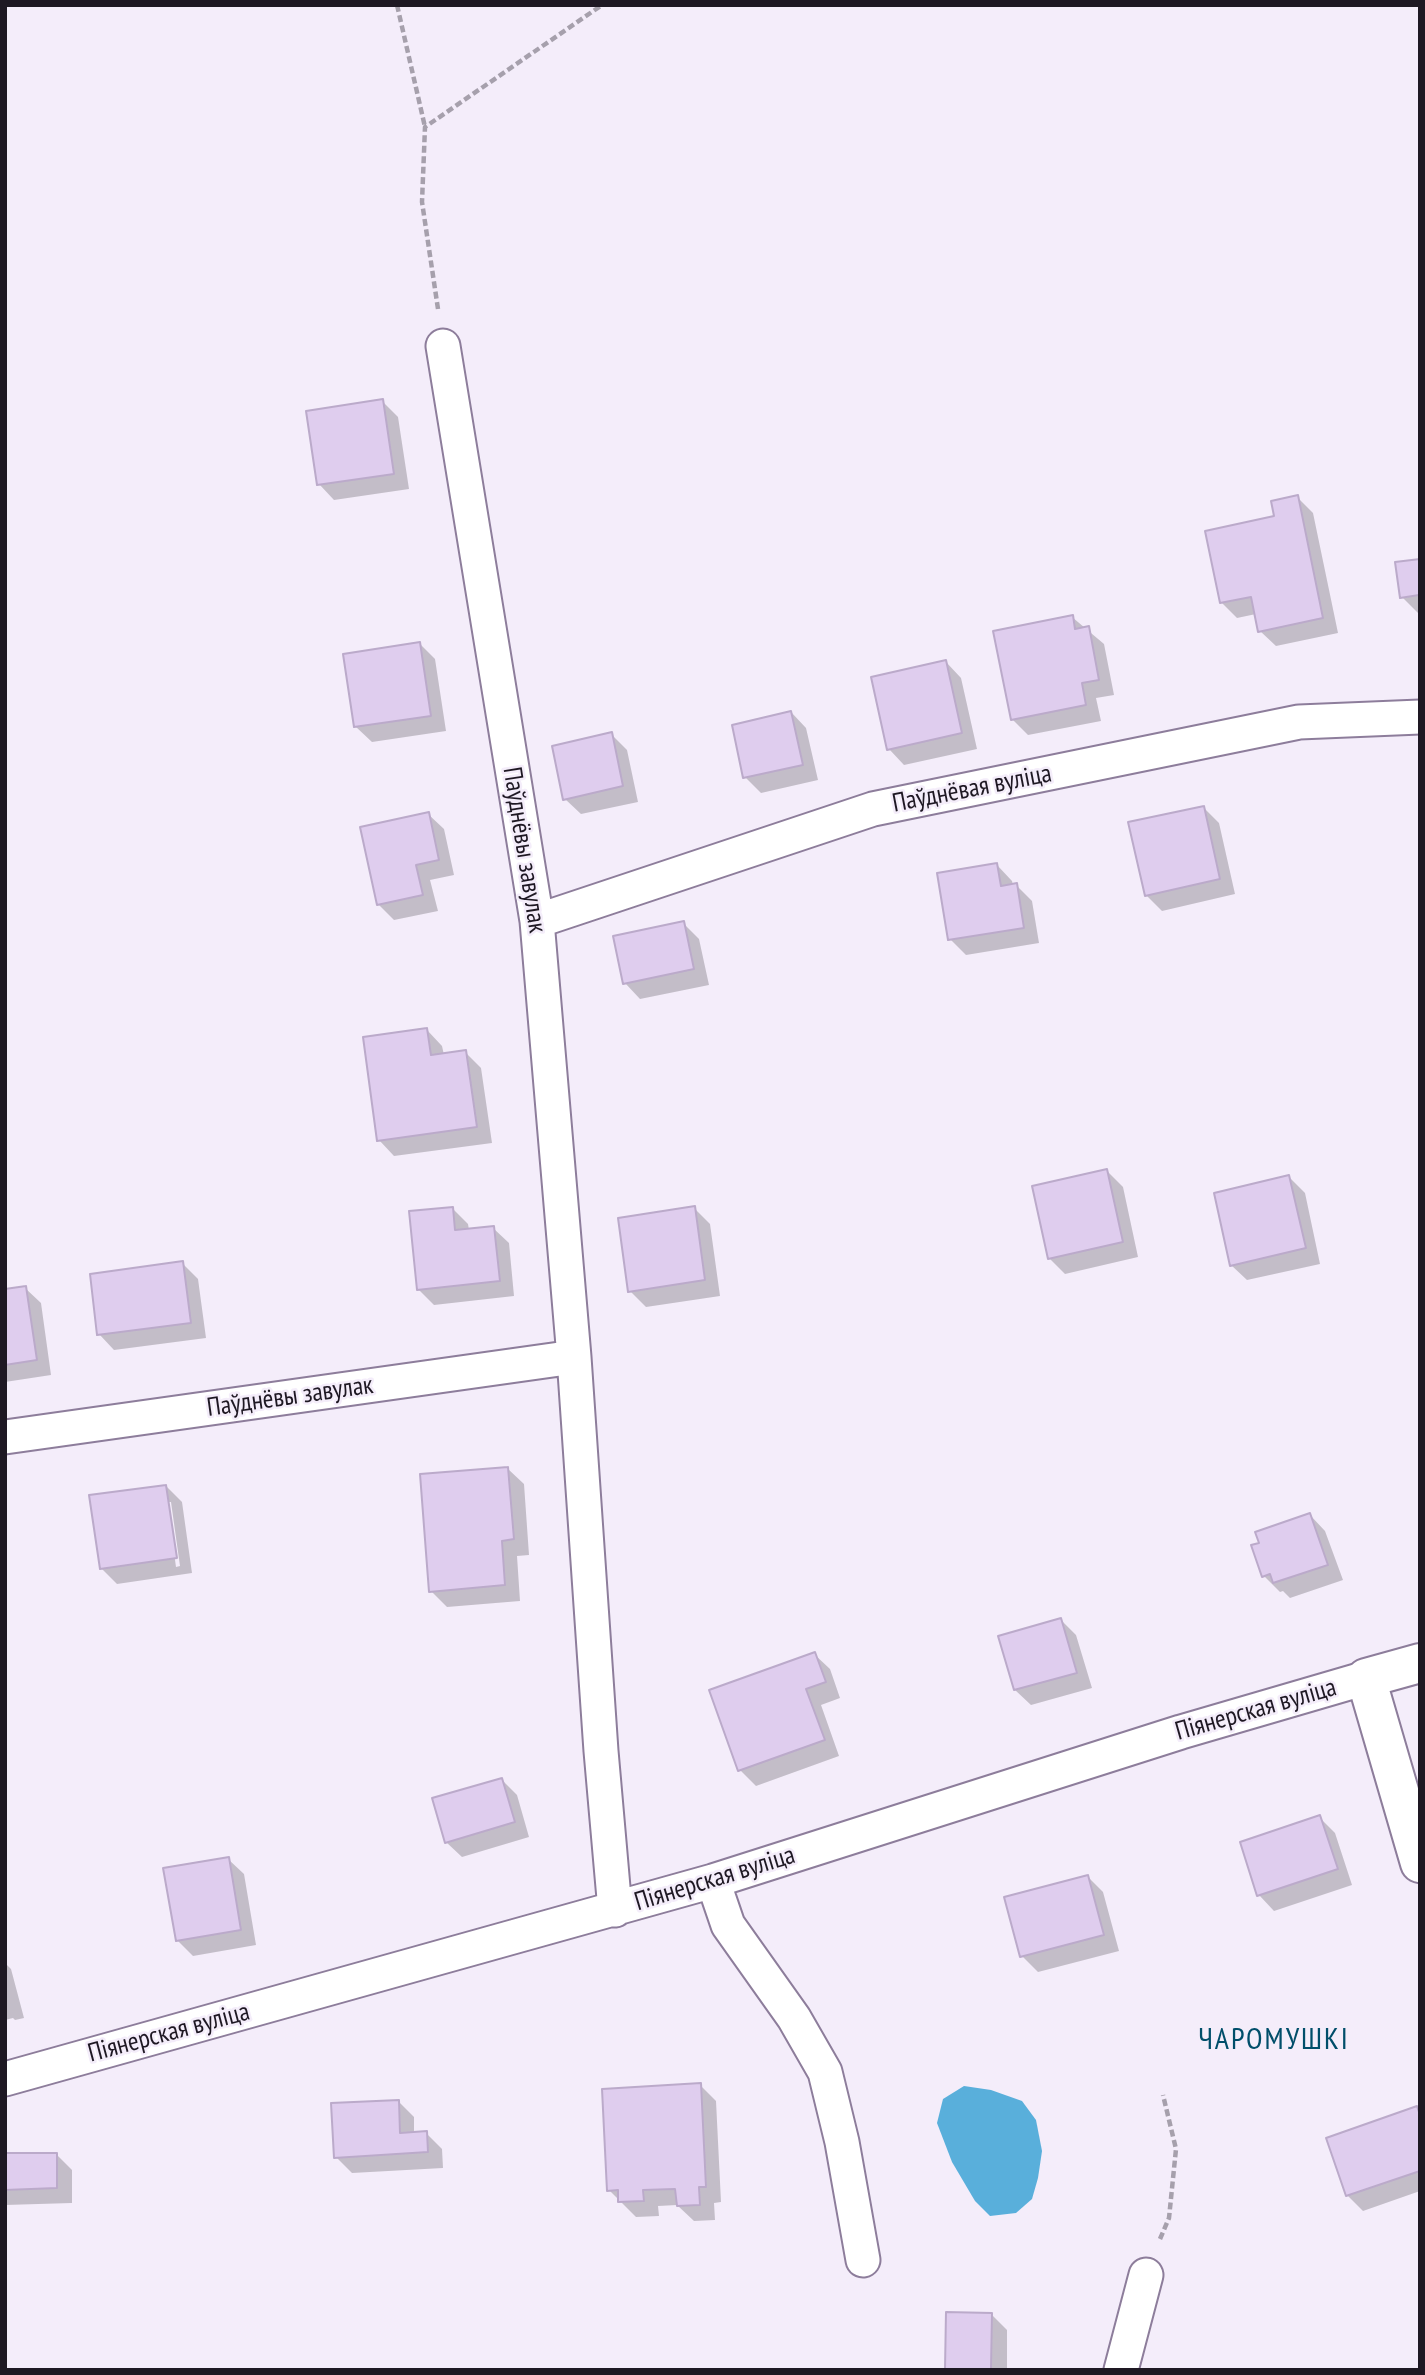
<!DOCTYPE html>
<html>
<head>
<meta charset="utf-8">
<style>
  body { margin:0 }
  #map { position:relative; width:1425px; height:2375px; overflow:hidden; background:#f4edfa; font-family:"PT Sans Narrow",sans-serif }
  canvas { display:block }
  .frame { position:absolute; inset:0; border:7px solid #1e1823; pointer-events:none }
</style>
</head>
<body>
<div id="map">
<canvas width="1425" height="2375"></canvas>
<div class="frame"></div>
</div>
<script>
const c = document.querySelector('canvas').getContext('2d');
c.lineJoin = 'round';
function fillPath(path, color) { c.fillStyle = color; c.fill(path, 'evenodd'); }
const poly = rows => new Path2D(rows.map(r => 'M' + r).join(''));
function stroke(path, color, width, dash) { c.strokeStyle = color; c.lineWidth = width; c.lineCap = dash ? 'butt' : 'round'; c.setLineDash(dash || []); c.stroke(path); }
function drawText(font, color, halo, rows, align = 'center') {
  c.font = font + ' "PT Sans Narrow",sans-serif'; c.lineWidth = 5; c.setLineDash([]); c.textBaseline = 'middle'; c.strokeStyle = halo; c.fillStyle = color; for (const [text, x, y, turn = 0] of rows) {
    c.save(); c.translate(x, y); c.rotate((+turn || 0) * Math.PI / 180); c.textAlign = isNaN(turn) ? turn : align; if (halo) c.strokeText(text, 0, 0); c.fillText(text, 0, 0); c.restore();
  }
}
const water = poly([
  [964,2086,991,2090,1022,2101,1036,2120,1042,2151,1038,2178,1032,2199,1016,2213,990,2216,975,2201,952,2162,937,2123,943,2099]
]);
const shadow = poly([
  [382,401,398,417,409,489,334,500,319,484],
  [1297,497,1313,513,1338,633,1276,646,1260,631,1256,614,1237,618,1221,602,1276,518],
  [1420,561,1420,612,1418,613,1402,597],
  [1072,617,1104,644,1114,695,1096,698,1101,721,1028,735,1012,719],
  [419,643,435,659,446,731,372,742,356,727],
  [946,662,961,678,977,749,904,765,889,749],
  [791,712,806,728,818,780,761,793,745,777],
  [611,734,627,750,638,802,581,814,565,799],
  [1204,808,1219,823,1235,894,1162,911,1146,895],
  [428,814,444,829,454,875,430,880,438,911,394,920,378,904],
  [997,865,1012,881,1013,885,1016,885,1032,901,1039,943,966,955,950,939],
  [683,923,699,939,709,985,640,999,625,983],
  [427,1030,442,1046,444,1055,465,1052,481,1068,492,1143,394,1156,379,1140],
  [1107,1171,1123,1187,1138,1257,1065,1274,1049,1258],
  [1289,1177,1305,1193,1320,1264,1247,1280,1231,1265],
  [452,1208,468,1224,469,1230,493,1228,509,1243,514,1296,434,1305,418,1289],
  [694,1208,710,1224,720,1296,646,1307,630,1291],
  [182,1263,198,1279,206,1338,114,1350,99,1334],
  [25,1288,41,1303,51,1375,5,1382,5,1291],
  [508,1469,524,1484,529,1555,517,1556,520,1601,447,1607,431,1591],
  [166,1486,182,1502,192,1573,117,1584,101,1568],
  [167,1502,171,1502,180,1566,176,1567],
  [1310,1515,1325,1531,1343,1580,1290,1598,1283,1591,1280,1592,1264,1576],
  [1061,1620,1076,1635,1092,1688,1031,1705,1015,1690],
  [814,1654,830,1669,840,1698,821,1705,839,1756,756,1786,740,1770],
  [501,1779,517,1795,529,1837,462,1857,446,1842],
  [1319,1817,1335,1833,1352,1885,1274,1911,1259,1895],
  [228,1859,244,1874,256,1945,193,1956,177,1940],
  [1087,1876,1103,1892,1119,1951,1038,1972,1022,1956],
  [5,1963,11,1969,24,2018,15,2020,13,2018,5,2020],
  [700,2085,716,2101,721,2202,714,2203,715,2220,694,2221,677,2205,658,2206,659,2216,636,2217,609,2190],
  [398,2101,414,2117,414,2133,426,2133,442,2149,443,2168,352,2173,336,2157],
  [1416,2108,1420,2112,1420,2191,1363,2211,1347,2195],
  [56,2154,72,2170,72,2203,5,2205,5,2155],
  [991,2314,1007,2330,1007,2370,947,2370]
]);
const building = poly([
  [383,399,394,474,317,485,306,411,383,399],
  [1298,495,1323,618,1258,632,1251,597,1220,603,1205,531,1274,516,1271,501,1298,495],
  [1420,559,1420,599,1419,595,1400,598,1395,562,1420,559],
  [1073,615,1075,629,1089,626,1099,680,1082,683,1086,705,1011,720,993,631,1073,615],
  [420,642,431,716,354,727,343,654,420,642],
  [946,660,962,733,887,750,871,677,946,660],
  [791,711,803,765,743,778,732,725,791,711],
  [612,732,623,786,563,800,552,746,612,732],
  [1204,806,1220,879,1145,896,1128,822,1204,806],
  [429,812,439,860,416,865,423,895,377,905,360,827,429,812],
  [997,863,1001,886,1017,883,1024,928,948,940,937,873,997,863],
  [684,921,694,969,623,984,613,936,684,921],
  [427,1028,431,1055,466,1050,477,1127,377,1141,363,1037,427,1028],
  [1107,1169,1123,1242,1048,1259,1032,1186,1107,1169],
  [1289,1175,1306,1248,1230,1266,1214,1193,1289,1175],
  [695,1206,705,1280,628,1292,618,1218,695,1206],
  [453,1207,455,1230,494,1226,500,1281,417,1290,409,1211,453,1207],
  [183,1261,191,1323,97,1335,90,1274,183,1261],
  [26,1286,37,1360,5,1365,5,1289,26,1286],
  [508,1467,514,1539,502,1541,505,1585,429,1592,420,1474,508,1467],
  [166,1485,177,1558,100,1569,89,1495,166,1485],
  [1310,1513,1328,1565,1273,1583,1270,1574,1262,1577,1251,1545,1259,1543,1255,1532,1310,1513],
  [1061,1618,1077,1673,1014,1690,998,1636,1061,1618],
  [815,1652,826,1682,806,1689,825,1740,738,1771,709,1690,815,1652],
  [502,1778,515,1822,445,1843,432,1798,502,1778],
  [1320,1815,1338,1869,1257,1896,1240,1842,1320,1815],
  [229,1857,241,1930,176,1941,163,1868,229,1857],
  [1088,1875,1104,1935,1020,1957,1004,1897,1088,1875],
  [701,2083,706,2187,699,2187,700,2205,677,2206,675,2189,643,2190,644,2201,618,2202,618,2190,607,2191,602,2089,701,2083],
  [399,2100,400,2133,427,2131,428,2152,334,2158,331,2103,399,2100],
  [1417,2106,1420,2115,1420,2171,1346,2196,1326,2138,1417,2106],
  [5,2153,57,2153,57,2188,5,2190,5,2153],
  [946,2312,992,2313,991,2370,907,2370,945,2369,946,2312]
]);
const path = poly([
  [397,5,425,127],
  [438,309,422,202,425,127,602,5],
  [1160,2239,1169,2218,1176,2149,1163,2095]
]);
const minor = poly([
  [443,346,537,921,574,1357,601,1751,615,1910],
  [537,921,873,809,1299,722,1420,717],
  [5,1437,574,1357],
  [713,1881,728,1925,794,2018,825,2072,842,2142,863,2260],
  [5,2079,713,1881,1181,1732,1366,1678],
  [1121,2370,1146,2275]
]);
const tertiary = poly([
  [1420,1663,1366,1678,1420,1863]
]);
const streetNames = [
  ["Паўднёвая вуліца",972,789,-11],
  ["Паўднёвы завулак",524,850,81],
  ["Паўднёвы завулак",290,1397,-8],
  ["Піянерская вуліца",1256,1710,-16],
  ["Піянерская вуліца",715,1879,-17],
  ["Піянерская вуліца",169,2033,-15]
];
const quarterNames = [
  ["ЧАРОМУШКІ",1274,2040]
];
fillPath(water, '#59afdb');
fillPath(shadow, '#0003');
fillPath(building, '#dfcdee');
stroke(building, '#bbaaca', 2);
stroke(minor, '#8d7d9b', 37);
stroke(tertiary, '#8d7d9b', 42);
stroke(path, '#a6a0ac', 4.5, [7, 3.5]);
stroke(minor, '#fff', 33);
stroke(tertiary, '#fff', 38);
drawText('26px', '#1e1823', '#f4edfa', streetNames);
c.letterSpacing = '2px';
drawText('30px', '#004e6a', '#f4edfa', quarterNames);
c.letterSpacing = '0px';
</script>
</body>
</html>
